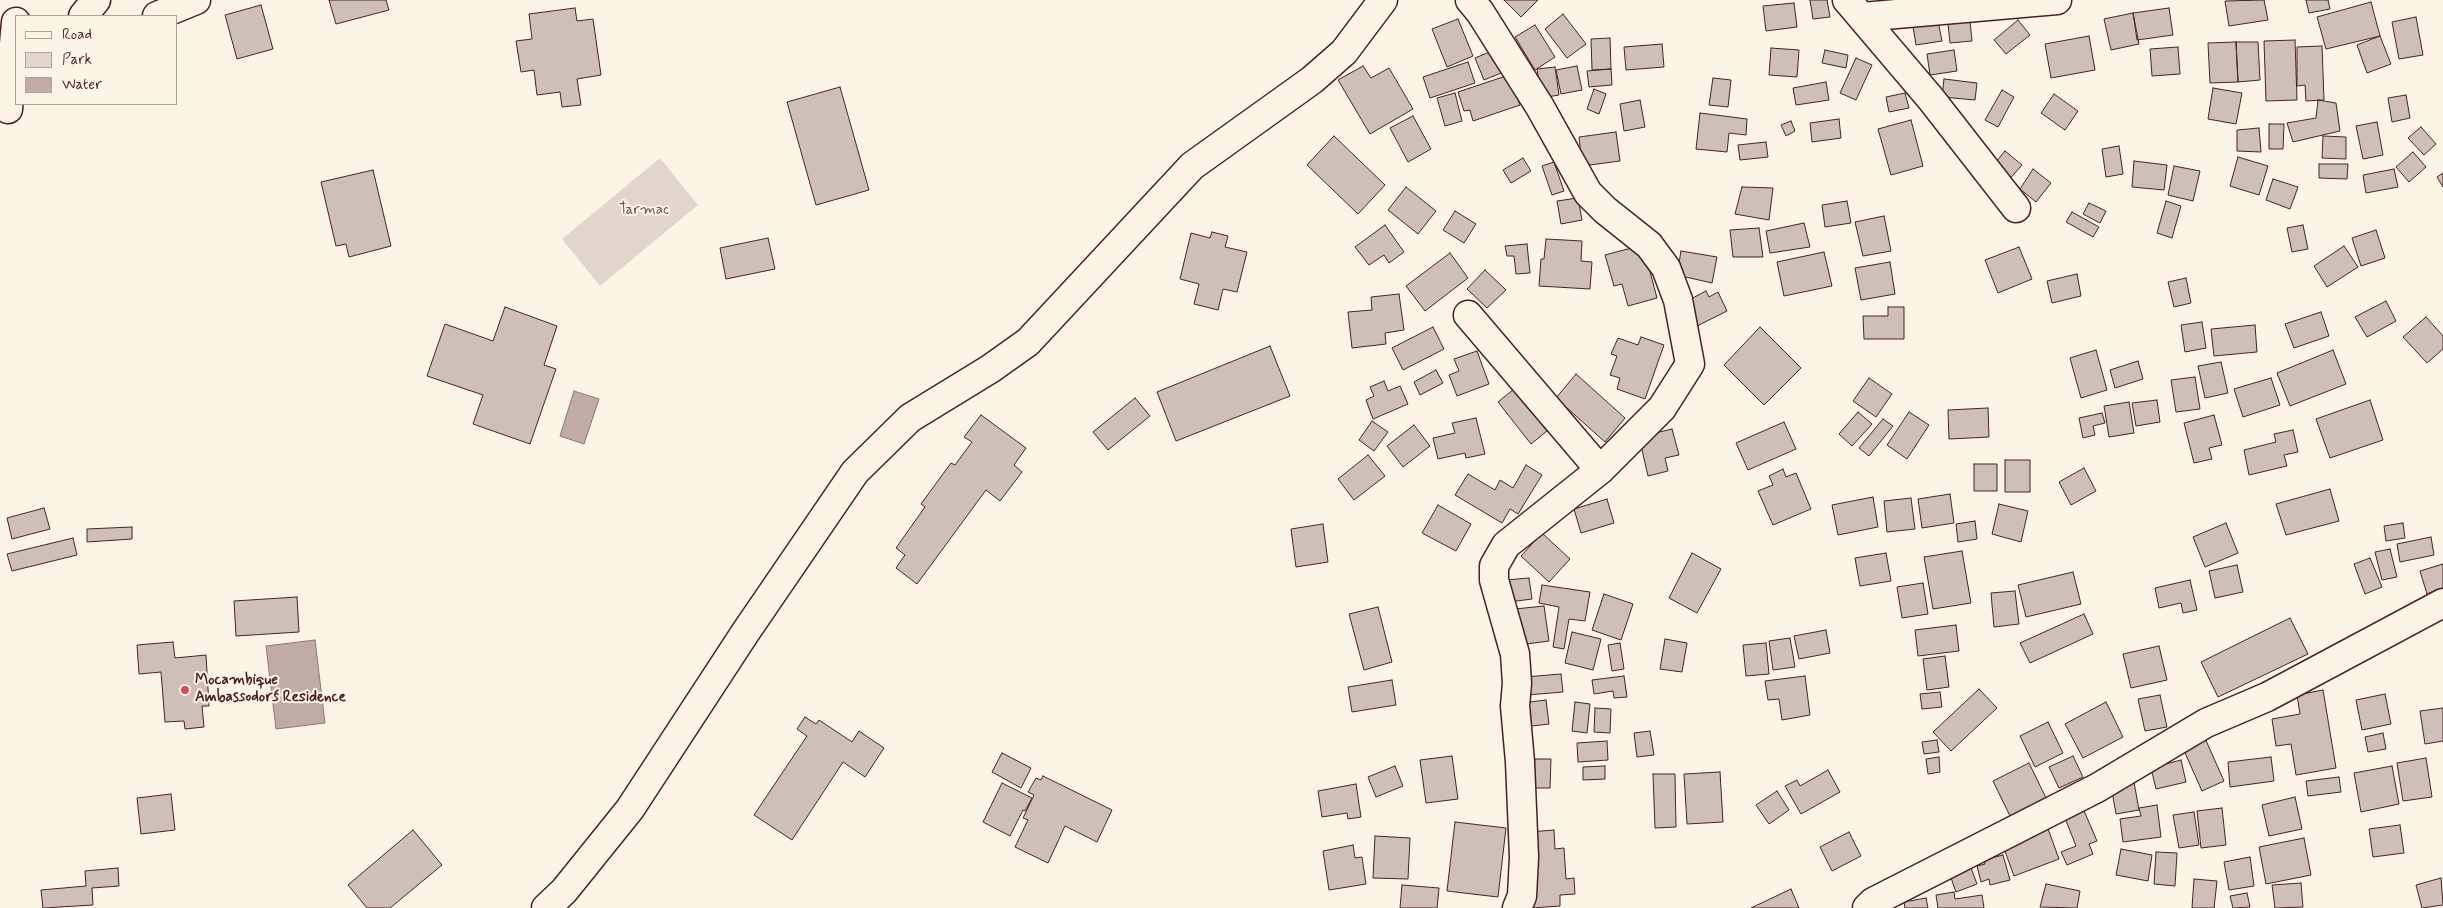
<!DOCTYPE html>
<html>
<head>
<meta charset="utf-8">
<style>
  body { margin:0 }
  #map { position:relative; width:2443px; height:908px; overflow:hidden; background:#fcf5e5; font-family:Mynerve,sans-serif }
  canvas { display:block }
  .legend { position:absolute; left:15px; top:15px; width:162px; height:90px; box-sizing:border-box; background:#fcf5e5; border:1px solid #b59f9b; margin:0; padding:6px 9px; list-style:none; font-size:15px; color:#4a1f2b }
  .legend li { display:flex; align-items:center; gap:10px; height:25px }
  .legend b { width:25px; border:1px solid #b59f9b }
</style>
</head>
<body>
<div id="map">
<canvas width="2443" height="908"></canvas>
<ul class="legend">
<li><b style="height:6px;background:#fcf5e5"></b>Road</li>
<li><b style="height:14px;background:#e2d5ca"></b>Park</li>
<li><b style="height:14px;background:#c0aca5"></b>Water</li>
</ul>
</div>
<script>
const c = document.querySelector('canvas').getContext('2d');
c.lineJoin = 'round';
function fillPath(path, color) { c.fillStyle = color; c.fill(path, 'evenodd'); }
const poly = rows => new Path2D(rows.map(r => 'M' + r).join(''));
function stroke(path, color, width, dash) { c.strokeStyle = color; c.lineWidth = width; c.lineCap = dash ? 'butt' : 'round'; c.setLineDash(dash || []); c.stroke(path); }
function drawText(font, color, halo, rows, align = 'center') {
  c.font = font + ' Mynerve,sans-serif'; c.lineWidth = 4; c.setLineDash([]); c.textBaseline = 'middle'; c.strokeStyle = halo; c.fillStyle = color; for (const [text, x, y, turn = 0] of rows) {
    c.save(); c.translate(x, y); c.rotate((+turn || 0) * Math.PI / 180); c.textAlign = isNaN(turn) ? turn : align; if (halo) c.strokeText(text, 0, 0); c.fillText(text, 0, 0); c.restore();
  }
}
const green = poly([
  [660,158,698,205,600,286,562,239]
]);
const water = poly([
  [574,391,599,399,584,444,560,436,574,391],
  [315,640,325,723,276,729,266,646,315,640]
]);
const building = poly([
  [329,0,386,0,389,10,336,24,329,0],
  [1504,0,1538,0,1521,17,1504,0],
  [1810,0,1827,0,1830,17,1813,19,1810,0],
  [2264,0,2268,20,2229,26,2225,1,2264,0],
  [2306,0,2328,0,2330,9,2309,13,2306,0],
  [2371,2,2380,36,2326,49,2317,17,2371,2],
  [1794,3,1797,27,1766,31,1763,6,1794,3],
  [261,5,273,49,237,59,225,15,261,5],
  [575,8,577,21,593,19,601,75,577,79,581,105,562,107,560,92,537,95,534,70,521,72,516,41,532,39,529,14,575,8],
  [2169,8,2173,35,2137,40,2133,13,2169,8],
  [2133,13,2139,44,2111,50,2104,19,2133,13],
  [1563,14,1586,44,1567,58,1545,29,1563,14],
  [1937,16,1942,41,1916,45,1912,20,1937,16],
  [2416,17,2423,55,2399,59,2392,22,2416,17],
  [1458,19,1473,56,1447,67,1432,29,1458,19],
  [2018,20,2030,35,2006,54,1994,40,2018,20],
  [1970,21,1972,41,1950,43,1948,24,1970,21],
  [1535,25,1555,57,1535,70,1515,37,1535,25],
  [2089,36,2095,70,2051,78,2045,44,2089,36],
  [2380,36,2391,64,2367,73,2357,45,2380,36],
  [1610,38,1611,69,1592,70,1591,39,1610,38],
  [2295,40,2297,100,2266,101,2264,41,2295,40],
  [2236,42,2258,42,2260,80,2238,82,2236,42],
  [2236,42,2238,82,2210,83,2208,43,2236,42],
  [1662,44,1664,67,1626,70,1624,47,1662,44],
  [2322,46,2324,100,2306,101,2305,85,2297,86,2297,47,2322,46],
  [2178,47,2180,74,2152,76,2150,49,2178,47],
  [1771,48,1799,50,1797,77,1769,75,1771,48],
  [1497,49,1506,71,1484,80,1475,58,1497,49],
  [1825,50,1848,55,1846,68,1822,63,1825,50],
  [1954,50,1957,71,1930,75,1927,54,1954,50],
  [1856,58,1872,65,1856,100,1840,93,1856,58],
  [1468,62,1475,83,1430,98,1423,77,1468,62],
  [1363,66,1371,78,1389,68,1413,109,1370,134,1338,80,1363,66],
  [1577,66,1582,90,1561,94,1556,70,1577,66],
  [1555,67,1559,95,1541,98,1537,69,1555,67],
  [1611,69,1612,85,1589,87,1587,71,1611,69],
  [1509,75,1520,105,1473,121,1470,110,1464,111,1458,92,1509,75],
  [1713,78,1731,80,1728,107,1709,105,1713,78],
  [1944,79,1977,83,1975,100,1942,97,1944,79],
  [1826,82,1829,100,1796,105,1793,88,1826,82],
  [840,87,869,190,816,205,787,102,840,87],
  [2213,88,2242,93,2236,124,2208,119,2213,88],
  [1594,89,1606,94,1599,114,1587,109,1594,89],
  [2002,90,2014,97,1998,127,1985,120,2002,90],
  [1455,93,1462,121,1445,126,1437,98,1455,93],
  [1905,93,1909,108,1889,112,1886,97,1905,93],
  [2054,94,2078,111,2065,130,2041,113,2054,94],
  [2406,95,2410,118,2392,122,2388,98,2406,95],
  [1640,100,1645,127,1624,131,1620,104,1640,100],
  [2318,100,2336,103,2340,131,2293,142,2287,123,2316,118,2318,100],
  [1700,113,1747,119,1746,135,1729,133,1727,152,1696,149,1700,113],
  [1413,116,1431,149,1408,162,1390,128,1413,116],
  [1839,119,1841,138,1812,142,1810,123,1839,119],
  [1911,120,1923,166,1891,175,1878,129,1911,120],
  [1791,121,1795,131,1786,136,1781,125,1791,121],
  [2377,122,2383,155,2363,159,2356,126,2377,122],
  [2269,124,2284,124,2283,149,2269,149,2269,124],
  [2421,127,2436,144,2424,155,2408,138,2421,127],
  [2259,128,2261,152,2237,151,2237,130,2259,128],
  [1616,132,1620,161,1582,166,1579,137,1616,132],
  [1334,136,1385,185,1358,214,1307,165,1334,136],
  [2323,136,2346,137,2346,159,2322,158,2323,136],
  [1766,142,1768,157,1740,160,1738,145,1766,142],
  [2119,146,2123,174,2106,177,2102,149,2119,146],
  [2005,151,2022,165,2007,182,1991,168,2005,151],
  [2413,152,2426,167,2409,182,2396,167,2413,152],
  [2238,157,2268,166,2259,195,2230,186,2238,157],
  [1523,158,1531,171,1511,183,1503,170,1523,158],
  [2134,161,2167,165,2164,190,2132,187,2134,161],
  [1554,162,1564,191,1552,195,1542,166,1554,162],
  [2319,164,2348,164,2347,179,2319,178,2319,164],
  [2174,166,2200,171,2193,201,2168,195,2174,166],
  [2033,169,2051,183,2036,202,2020,189,2033,169],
  [2394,169,2398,187,2366,193,2363,175,2394,169],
  [373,170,391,246,349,257,346,244,336,246,321,182,373,170],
  [2443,173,2443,187,2437,177,2443,173],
  [2273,179,2298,187,2290,209,2266,200,2273,179],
  [1406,187,1436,211,1418,234,1388,210,1406,187],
  [1742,187,1773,188,1769,220,1735,214,1742,187],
  [1578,198,1582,220,1561,224,1557,201,1578,198],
  [1847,201,1851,223,1825,227,1822,205,1847,201],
  [2166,201,2181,206,2172,238,2157,233,2166,201],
  [2089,203,2106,211,2100,223,2083,214,2089,203],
  [1455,211,1476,224,1464,243,1443,230,1455,211],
  [2072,212,2099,227,2093,237,2066,222,2072,212],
  [1884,216,1891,251,1863,256,1855,222,1884,216],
  [1804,223,1810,247,1770,253,1766,231,1804,223],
  [1385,225,1404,252,1389,263,1384,255,1369,265,1355,247,1385,225],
  [2303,225,2308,249,2292,252,2287,228,2303,225],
  [1759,228,1763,257,1733,257,1730,230,1759,228],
  [2376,230,2385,258,2361,266,2352,238,2376,230],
  [1212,232,1228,236,1225,247,1247,252,1237,292,1223,289,1218,310,1194,304,1199,284,1180,279,1191,233,1210,238,1212,232],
  [768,238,775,269,726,279,720,248,768,238],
  [1546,239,1582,241,1581,261,1592,262,1590,289,1539,286,1541,259,1544,259,1546,239],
  [1527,244,1530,273,1516,274,1514,256,1507,256,1505,246,1527,244],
  [1643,245,1657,298,1628,306,1622,284,1614,286,1605,255,1643,245],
  [2344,246,2358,267,2327,287,2314,266,2344,246],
  [2019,247,2032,279,1998,293,1985,260,2019,247],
  [1681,251,1717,257,1712,283,1677,275,1681,251],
  [1824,252,1832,286,1784,296,1777,262,1824,252],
  [1450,253,1468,278,1425,311,1406,286,1450,253],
  [1890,262,1895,294,1861,300,1855,268,1890,262],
  [1485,270,1506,290,1487,308,1467,289,1485,270],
  [2077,274,2081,296,2052,303,2047,281,2077,274],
  [2186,278,2191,303,2174,307,2168,282,2186,278],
  [1706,291,1709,297,1718,292,1727,311,1697,326,1685,302,1706,291],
  [1399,294,1404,330,1385,333,1386,344,1352,348,1348,312,1372,310,1371,297,1399,294],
  [2386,301,2396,321,2367,337,2355,317,2386,301],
  [505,307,557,326,544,365,556,369,530,444,473,424,483,395,427,376,445,324,493,341,505,307],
  [1888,307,1904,307,1904,339,1864,339,1863,316,1888,316,1888,307],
  [2321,312,2329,336,2294,348,2285,324,2321,312],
  [2426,317,2443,336,2443,349,2427,363,2403,337,2426,317],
  [2202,322,2206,348,2185,352,2181,325,2202,322],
  [2255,325,2257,352,2214,356,2211,329,2255,325],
  [1433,327,1444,349,1403,370,1392,348,1433,327],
  [1760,327,1801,368,1764,405,1724,365,1760,327],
  [1641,337,1664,345,1645,399,1617,389,1620,378,1610,375,1617,356,1611,354,1618,338,1638,345,1641,337],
  [1270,346,1290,396,1176,441,1157,392,1270,346],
  [2096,350,2107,390,2081,398,2070,358,2096,350],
  [2333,350,2346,384,2290,406,2277,373,2333,350],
  [1477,351,1489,384,1457,396,1449,375,1459,371,1454,359,1477,351],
  [2138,361,2143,379,2115,388,2110,370,2138,361],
  [2221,362,2228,393,2205,398,2198,366,2221,362],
  [1436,370,1443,383,1420,395,1414,382,1436,370],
  [1576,374,1625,418,1605,442,1556,398,1576,374],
  [2195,377,2200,409,2176,412,2171,380,2195,377],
  [1869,378,1892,394,1876,417,1853,401,1869,378],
  [2271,378,2280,405,2243,417,2234,389,2271,378],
  [1384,381,1388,391,1400,386,1408,404,1373,419,1366,400,1374,396,1370,387,1384,381],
  [1514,389,1547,431,1531,444,1498,402,1514,389],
  [1135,398,1150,416,1108,450,1093,432,1135,398],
  [2157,400,2160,422,2136,426,2132,403,2157,400],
  [2370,400,2383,440,2330,458,2316,419,2370,400],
  [2129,402,2134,433,2109,437,2104,406,2129,402],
  [1988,408,1989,437,1949,439,1948,410,1988,408],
  [1858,412,1872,424,1852,446,1839,434,1858,412],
  [1909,412,1929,425,1907,459,1887,445,1909,412],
  [2102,413,2105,423,2093,426,2095,435,2083,438,2079,418,2102,413],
  [981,415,1026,448,1014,465,1022,472,1000,501,986,490,917,584,896,568,905,555,896,548,925,507,921,504,951,463,955,465,972,442,964,437,981,415],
  [2214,415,2222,445,2209,448,2212,459,2194,463,2184,423,2214,415],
  [1476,418,1485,454,1466,458,1465,453,1438,459,1433,438,1455,433,1452,423,1476,418],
  [1883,419,1893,426,1869,456,1859,448,1883,419],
  [1372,421,1388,432,1374,451,1359,440,1372,421],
  [1784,422,1796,449,1748,470,1736,443,1784,422],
  [1414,425,1430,446,1403,467,1387,446,1414,425],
  [1672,429,1679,455,1665,458,1668,471,1648,476,1639,437,1672,429],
  [2293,430,2298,452,2284,455,2287,466,2249,475,2244,450,2276,442,2274,434,2293,430],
  [1368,455,1385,476,1354,500,1338,479,1368,455],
  [2005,460,2030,460,2030,492,2005,492,2005,460],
  [1974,464,1997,464,1997,491,1974,491,1974,464],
  [1526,465,1542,475,1518,514,1510,509,1502,523,1455,495,1468,474,1495,490,1500,480,1513,488,1526,465],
  [2084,468,2096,491,2071,505,2059,482,2084,468],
  [1783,469,1786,477,1796,473,1811,509,1773,525,1758,491,1773,485,1769,476,1783,469],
  [2330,489,2339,521,2286,535,2276,504,2330,489],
  [1950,494,1954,523,1922,528,1918,499,1950,494],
  [1873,497,1878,527,1838,535,1832,505,1873,497],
  [1911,498,1915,529,1887,532,1884,501,1911,498],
  [1607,499,1614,523,1581,533,1574,509,1607,499],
  [1999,504,2028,511,2021,542,1992,534,1999,504],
  [1438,505,1471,524,1456,551,1422,533,1438,505],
  [44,508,50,529,12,539,7,518,44,508],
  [1975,521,1977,539,1958,542,1956,524,1975,521],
  [2226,523,2238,553,2205,567,2193,537,2226,523],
  [2403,523,2405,538,2386,541,2384,526,2403,523],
  [1323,524,1328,562,1296,567,1291,529,1323,524],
  [132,527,132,539,87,542,87,529,132,527],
  [1542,533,1570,559,1549,582,1521,556,1542,533],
  [2431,537,2434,555,2400,562,2397,544,2431,537],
  [73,538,77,555,12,571,7,554,73,538],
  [2390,549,2397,577,2382,580,2375,552,2390,549],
  [1962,551,1971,603,1933,609,1924,557,1962,551],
  [1692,553,1721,569,1697,613,1669,598,1692,553],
  [1886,553,1891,581,1860,586,1855,558,1886,553],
  [2370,558,2382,587,2365,594,2354,564,2370,558],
  [2443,564,2443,588,2427,594,2420,571,2443,564],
  [2237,565,2243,592,2215,598,2209,571,2237,565],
  [2073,572,2081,604,2026,617,2018,585,2073,572],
  [1529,578,1532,599,1509,602,1506,580,1529,578],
  [2190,580,2197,610,2183,613,2181,603,2159,608,2155,588,2190,580],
  [1923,583,1928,614,1902,618,1897,587,1923,583],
  [1542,585,1590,592,1585,621,1569,619,1564,649,1553,647,1559,607,1539,603,1542,585],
  [2015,591,2019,624,1994,627,1991,593,2015,591],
  [1604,594,1633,604,1621,640,1592,630,1604,594],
  [297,597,299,632,236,636,234,601,297,597],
  [1544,606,1549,641,1519,645,1515,609,1544,606],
  [1378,607,1392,662,1364,670,1349,614,1378,607],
  [2084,614,2093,634,2030,663,2020,643,2084,614],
  [2290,618,2308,654,2218,697,2201,662,2290,618],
  [1956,625,1959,651,1918,656,1915,630,1956,625],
  [1826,630,1830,653,1799,659,1794,636,1826,630],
  [1572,632,1601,639,1593,670,1565,663,1572,632],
  [1790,638,1795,667,1773,670,1769,641,1790,638],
  [1665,639,1687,643,1682,672,1660,669,1665,639],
  [173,642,175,658,206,655,209,706,202,706,204,727,185,729,184,721,165,722,161,672,139,674,137,645,173,642],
  [1620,643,1624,669,1612,671,1608,645,1620,643],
  [1766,643,1769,674,1746,676,1743,645,1766,643],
  [2159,646,2167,680,2131,688,2123,654,2159,646],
  [1945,656,1949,687,1927,690,1923,659,1945,656],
  [1561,674,1563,692,1527,695,1525,677,1561,674],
  [1624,676,1627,697,1614,698,1613,691,1594,694,1592,680,1624,676],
  [1805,676,1810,715,1782,720,1779,699,1768,700,1765,681,1805,676],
  [1392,680,1396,705,1352,712,1348,687,1392,680],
  [1979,689,1997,708,1951,751,1933,732,1979,689],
  [2323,690,2336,768,2296,775,2291,744,2276,746,2272,719,2300,714,2297,695,2323,690],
  [1940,692,1942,707,1922,709,1920,694,1940,692],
  [2385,694,2391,724,2362,730,2356,700,2385,694],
  [2160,695,2167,727,2145,731,2138,699,2160,695],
  [1546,700,1549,724,1524,727,1521,703,1546,700],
  [1575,702,1590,704,1587,733,1572,731,1575,702],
  [2106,702,2123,737,2083,758,2065,724,2106,702],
  [1595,708,1611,709,1610,733,1594,732,1595,708],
  [2443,708,2443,741,2425,744,2420,711,2443,708],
  [805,717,816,724,819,720,852,742,859,731,884,748,865,777,843,762,792,840,754,815,807,736,797,729,805,717],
  [2048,722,2063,753,2035,767,2020,736,2048,722],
  [1650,731,1654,755,1637,757,1634,733,1650,731],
  [2383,733,2386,749,2368,752,2365,737,2383,733],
  [2204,736,2224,781,2202,791,2182,746,2204,736],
  [1937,740,1939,752,1924,754,1922,742,1937,740],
  [1607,741,1608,760,1578,762,1577,743,1607,741],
  [1002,753,1031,768,1021,788,992,772,1002,753],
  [1452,756,1458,799,1426,803,1420,760,1452,756],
  [2073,756,2083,777,2059,788,2049,767,2073,756],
  [1939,757,1940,772,1928,774,1926,759,1939,757],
  [2271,757,2274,781,2230,787,2228,762,2271,757],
  [2426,758,2432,797,2403,801,2397,763,2426,758],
  [1532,759,1551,759,1550,788,1531,788,1532,759],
  [2181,760,2186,782,2156,789,2151,768,2181,760],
  [2029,763,2046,798,2010,816,1993,781,2029,763],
  [1395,766,1403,786,1376,797,1368,777,1395,766],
  [1605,766,1605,779,1583,780,1583,767,1605,766],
  [2392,766,2399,804,2361,812,2354,773,2392,766],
  [1828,770,1840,792,1801,814,1785,786,1797,780,1800,786,1828,770],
  [1720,772,1723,822,1687,824,1684,774,1720,772],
  [1653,774,1675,774,1676,827,1655,828,1653,774],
  [1043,776,1112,810,1097,842,1065,826,1048,863,1015,847,1028,820,1023,818,1034,795,1028,792,1036,778,1041,780,1043,776],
  [2339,777,2341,792,2308,796,2306,781,2339,777],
  [2134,782,2139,810,2116,814,2111,786,2134,782],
  [1002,783,1032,798,1025,811,1023,810,1010,836,983,822,1002,783],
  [1356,784,1361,817,1348,819,1347,813,1322,817,1318,791,1356,784],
  [1777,791,1789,810,1769,824,1756,805,1777,791],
  [171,794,175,830,141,834,137,798,171,794],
  [2295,797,2302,829,2269,836,2262,805,2295,797],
  [2157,805,2161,837,2123,842,2120,819,2141,816,2139,808,2157,805],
  [2082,806,2097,841,2089,844,2093,854,2067,865,2061,852,2076,846,2063,813,2082,806],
  [2222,808,2226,845,2201,848,2197,811,2222,808],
  [2194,812,2199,845,2179,848,2173,815,2194,812],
  [1455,822,1506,828,1498,897,1447,891,1455,822],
  [2400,825,2404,853,2373,857,2369,829,2400,825],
  [2047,826,2059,859,2014,876,2002,843,2047,826],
  [413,830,442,865,390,908,367,908,348,885,413,830],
  [1554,830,1555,849,1564,848,1566,879,1574,878,1575,894,1560,895,1560,906,1531,908,1530,832,1554,830],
  [1849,832,1861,856,1832,871,1820,847,1849,832],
  [1375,836,1410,838,1408,879,1373,878,1375,836],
  [2304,838,2311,875,2266,884,2259,847,2304,838],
  [1353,845,1355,858,1362,857,1366,884,1329,890,1323,851,1353,845],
  [2121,849,2152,855,2148,881,2116,875,2121,849],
  [2156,852,2177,853,2175,886,2154,884,2156,852],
  [2003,855,2010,880,1990,885,1989,879,1981,882,1977,866,1985,864,1984,860,2003,855],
  [2250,857,2254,886,2229,890,2224,862,2250,857],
  [118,868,119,886,92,888,93,905,43,908,41,890,86,886,85,871,118,868],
  [1971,868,1977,884,1956,892,1950,875,1971,868],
  [2441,878,2443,905,2422,908,2416,885,2441,878],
  [2194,879,2217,881,2214,908,2192,908,2194,879],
  [2301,883,2303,907,2275,908,2272,885,2301,883],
  [2046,884,2080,891,2077,908,2040,907,2046,884],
  [1402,885,1439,888,1437,908,1400,908,1402,885],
  [1791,889,1799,908,1751,908,1791,889],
  [1954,892,1955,899,1982,895,1984,908,1938,908,1936,895,1954,892],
  [2247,893,2250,907,2233,908,2230,896,2247,893],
  [1926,898,1928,908,1905,908,1904,902,1926,898]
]);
const minor = poly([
  [1470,0,1480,12,1540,107,1588,193,1605,210,1649,245,1666,268,1678,300,1690,364,1662,408,1600,470,1506,545,1494,566,1494,580,1515,654,1517,683,1515,706,1520,762,1524,857,1522,896,1517,908],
  [1847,0,1931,99,2016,208],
  [83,16,96,0],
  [157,16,196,0],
  [1862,17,2057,0],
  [8,109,16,22],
  [1468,315,1600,470],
  [546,908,564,891,630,809,745,633,855,472,910,418,990,369,1028,342,1192,166,1312,80,1344,52,1383,0],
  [1867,908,1873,902,2097,788,2206,723,2267,697,2443,603]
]);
const markers = [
  [185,690,5,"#d1495b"]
];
const parkNames = [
  ["Tarmac",644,211]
];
const poiNames = [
  ["Mocambique",195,681],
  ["Ambassodorś Residence",195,698]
];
fillPath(green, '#e2d5ca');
fillPath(water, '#c0aca5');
stroke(water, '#917474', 1);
fillPath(building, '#cfc0b7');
stroke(building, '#4a1f2b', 1);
stroke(minor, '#4a1f2b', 31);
stroke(minor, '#fcf5e5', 28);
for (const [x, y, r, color] of markers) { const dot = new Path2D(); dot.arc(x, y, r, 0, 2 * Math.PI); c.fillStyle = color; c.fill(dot); stroke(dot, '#fcf5e5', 2); }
drawText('15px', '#704c53', '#fcf5e5', parkNames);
drawText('bold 15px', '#4a1f2b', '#fcf5e5', poiNames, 'left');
</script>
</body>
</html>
